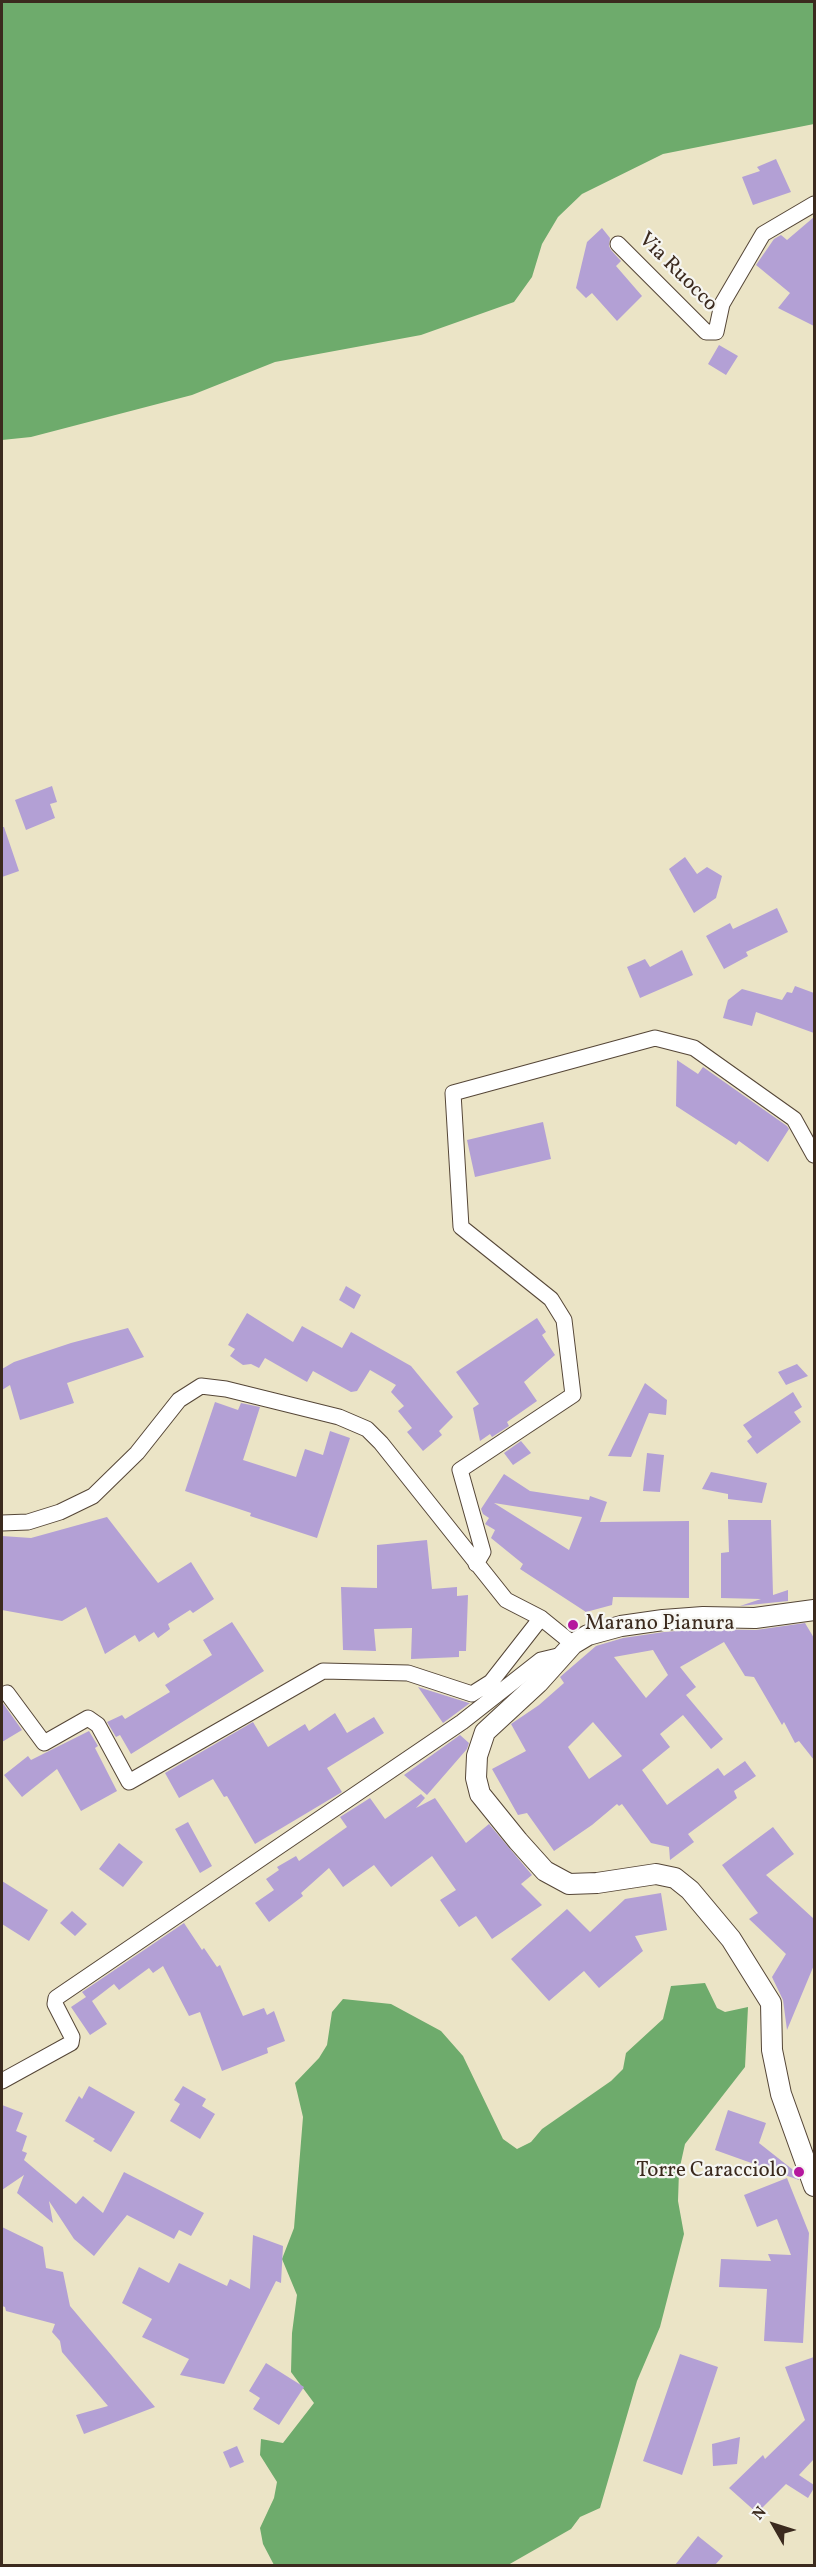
<!DOCTYPE html>
<html>
<head>
<meta charset="utf-8">
<style>
  body { margin:0 }
  #map { position:relative; width:816px; height:2567px; overflow:hidden; background:#ebe4c6; font-family:Vollkorn,serif }
  canvas { display:block }
  .frame { position:absolute; inset:0; border:3px solid #3b2a1e; pointer-events:none }
  .north { position:absolute; left:744px; top:2495px; width:60px; height:60px; -webkit-text-stroke:4px #f6f6f2; paint-order:stroke; rotate:309deg; font-size:16px; font-weight:700; line-height:24px; text-align:center; color:#3b2a1e }
  .north::after { content:''; display:block; margin:auto; width:21px; height:27px; background:#3b2a1e; clip-path:polygon(50% 0,100% 100%,50% 72%,0 100%) }
</style>
</head>
<body>
<div id="map">
<canvas width="816" height="2567"></canvas>
<div class="frame"></div>
<div class="north">N</div>
</div>
<script>
const c = document.querySelector('canvas').getContext('2d');
c.lineJoin = 'round';
function fillPath(path, color) { c.fillStyle = color; c.fill(path, 'evenodd'); }
const poly = rows => new Path2D(rows.map(r => 'M' + r).join(''));
function stroke(path, color, width, dash) { c.strokeStyle = color; c.lineWidth = width; c.lineCap = dash ? 'butt' : 'round'; c.setLineDash(dash || []); c.stroke(path); }
function drawText(font, color, halo, rows, align = 'center') {
  c.font = font + ' Vollkorn,serif'; c.lineWidth = 4.5; c.setLineDash([]); c.textBaseline = 'middle'; c.strokeStyle = halo; c.fillStyle = color; for (const [text, x, y, turn = 0] of rows) {
    c.save(); c.translate(x, y); c.rotate((+turn || 0) * Math.PI / 180); c.textAlign = isNaN(turn) ? turn : align; if (halo) c.strokeText(text, 0, 0); c.fillText(text, 0, 0); c.restore();
  }
}
const forest = poly([
  [2,2,814,2,814,124,663,154,582,194,558,217,542,244,532,277,514,302,421,335,275,362,192,395,31,437,2,440],
  [705,1983,717,2008,725,2012,748,2007,745,2067,685,2144,679,2171,678,2201,684,2234,660,2327,637,2381,600,2508,580,2517,571,2529,508,2565,274,2565,263,2544,260,2528,274,2498,277,2482,260,2455,261,2439,283,2443,314,2403,291,2372,292,2333,297,2295,282,2259,294,2228,303,2117,295,2083,319,2058,327,2045,332,2012,343,1999,391,2004,441,2031,463,2056,503,2139,517,2149,531,2142,542,2129,611,2081,623,2069,626,2053,663,2019,671,1986]
]);
const building = poly([
  [776,159,791,192,753,205,742,177,760,171,757,167],
  [814,217,814,326,778,308,790,293,756,265,774,239,781,235,787,240],
  [602,228,610,238,609,246,611,250,621,261,616,266,642,296,617,321,592,293,586,298,576,288,587,242],
  [719,345,738,356,726,375,708,364],
  [52,786,57,802,50,804,55,818,26,830,15,800],
  [2,827,4,827,19,871,2,877],
  [685,857,697,874,707,867,722,876,716,898,694,913,669,869],
  [777,908,788,932,746,952,748,956,724,969,706,936,730,923,733,929],
  [682,950,693,975,640,998,627,967,645,959,650,967],
  [795,986,814,993,814,1033,756,1012,752,1026,723,1018,728,1000,742,989,782,1000,787,992,792,993],
  [677,1060,698,1074,703,1067,787,1126,789,1129,768,1162,739,1141,736,1145,676,1106],
  [543,1122,551,1159,475,1177,467,1140],
  [346,1286,361,1295,354,1309,339,1300],
  [247,1313,293,1342,302,1326,342,1348,351,1332,411,1366,453,1417,439,1431,442,1435,423,1451,407,1432,412,1428,398,1411,404,1406,391,1392,396,1385,370,1370,357,1391,351,1392,313,1371,307,1382,265,1358,259,1368,251,1364,243,1365,230,1356,235,1349,228,1345],
  [537,1318,546,1332,542,1335,555,1355,524,1382,537,1401,507,1422,509,1426,492,1437,490,1434,480,1441,473,1408,479,1404,456,1372],
  [128,1328,144,1357,67,1383,74,1403,20,1420,10,1385,2,1390,2,1369,14,1362,71,1343],
  [797,1364,808,1376,786,1385,778,1372],
  [645,1383,667,1400,666,1415,649,1413,631,1457,608,1456],
  [793,1392,802,1407,794,1412,801,1422,757,1454,747,1441,752,1437,743,1425],
  [215,1402,238,1410,241,1403,260,1407,243,1460,296,1477,305,1449,323,1455,330,1431,350,1438,317,1538,250,1516,251,1513,185,1491],
  [521,1441,531,1453,513,1465,504,1453],
  [647,1453,664,1455,660,1492,643,1491],
  [711,1472,767,1483,762,1503,728,1499,728,1494,702,1489],
  [504,1474,530,1491,589,1500,590,1496,607,1502,600,1522,689,1521,689,1598,613,1597,612,1605,586,1612,520,1569,523,1564,491,1538,495,1530,485,1524,489,1518,483,1514,481,1509],
  [494,1503,582,1517,569,1550],
  [107,1517,158,1583,191,1562,214,1599,193,1613,190,1610,168,1624,170,1629,158,1638,154,1632,139,1642,135,1635,105,1654,86,1607,62,1621,2,1610,2,1536,31,1538],
  [728,1520,771,1520,773,1595,788,1590,788,1601,740,1606,761,1599,721,1598,721,1553,729,1552],
  [427,1540,432,1589,457,1587,457,1596,468,1595,466,1651,459,1651,459,1657,411,1659,412,1628,374,1629,376,1651,343,1650,341,1587,377,1588,377,1545],
  [232,1622,264,1671,131,1754,120,1735,116,1737,107,1722,122,1715,125,1719,170,1692,165,1685,212,1655,203,1640],
  [805,1623,814,1638,814,1760,799,1741,795,1743,784,1722,782,1725,754,1677,745,1676,724,1642,680,1667,696,1687,686,1695,723,1739,711,1749,683,1715,660,1734,670,1747,642,1770,667,1805,718,1768,724,1776,745,1761,756,1776,734,1791,737,1798,688,1834,694,1842,670,1860,669,1847,651,1843,622,1804,619,1806,617,1804,592,1825,554,1851,527,1813,518,1815,492,1769,526,1751,511,1724,539,1705,564,1683,560,1677,596,1646,623,1638,664,1632,703,1629,756,1630],
  [653,1650,668,1675,646,1698,614,1657],
  [593,1722,622,1756,589,1779,568,1747],
  [418,1687,469,1703,470,1703,443,1723],
  [2,1702,22,1730,2,1742],
  [335,1713,347,1733,374,1717,384,1733,327,1768,342,1792,255,1844,227,1796,224,1797,213,1779,179,1798,165,1773,253,1722,268,1747,305,1724,309,1731],
  [89,1731,98,1746,95,1748,117,1791,81,1811,57,1769,22,1797,4,1775,28,1756,31,1760],
  [460,1735,469,1743,467,1749,427,1795,404,1775],
  [421,1794,425,1798,416,1808,435,1798,466,1843,489,1824,532,1875,521,1884,542,1905,492,1939,476,1916,459,1927,440,1900,456,1890,432,1856,391,1887,374,1865,343,1887,329,1868,301,1893,303,1896,269,1922,255,1903,274,1890,266,1879,279,1870,277,1867,296,1856,299,1861,347,1827,340,1817,370,1798,385,1819],
  [188,1822,212,1866,200,1873,175,1829],
  [773,1827,794,1854,766,1875,814,1919,814,1965,787,2030,783,2000,772,1977,786,1954,749,1919,758,1913,722,1865],
  [119,1843,143,1862,123,1887,99,1869],
  [2,1881,48,1910,29,1941,2,1924],
  [661,1893,667,1930,635,1936,643,1951,599,1988,584,1971,549,2001,511,1959,567,1909,590,1932,625,1899],
  [72,1911,87,1924,75,1936,60,1923],
  [184,1923,202,1950,204,1948,217,1967,220,1965,243,2016,264,2008,267,2015,274,2011,285,2041,267,2048,268,2053,222,2071,200,2012,189,2016,163,1966,153,1973,149,1968,119,1990,114,1984,92,2001,107,2024,90,2035,71,2007,86,1997,82,1992],
  [89,2086,135,2112,111,2152,93,2141,95,2139,65,2121,79,2096,82,2099],
  [183,2086,206,2099,202,2106,215,2114,200,2139,170,2121,180,2104,174,2100],
  [2,2105,23,2113,16,2131,27,2136,22,2151,27,2153,24,2160,76,2204,83,2196,103,2213,124,2172,204,2213,191,2236,179,2230,174,2239,127,2215,94,2256,74,2239,49,2201,53,2223,17,2193,24,2175,2,2190],
  [728,2110,766,2123,759,2143,797,2173,799,2180,715,2150],
  [787,2178,809,2233,803,2343,764,2341,767,2289,719,2287,721,2259,771,2261,768,2254,791,2255,777,2219,757,2227,744,2195],
  [2,2227,43,2247,46,2268,63,2272,70,2306,155,2407,84,2434,76,2415,108,2406,62,2352,60,2341,52,2332,55,2324,6,2311,5,2307,2,2306],
  [253,2235,283,2246,281,2283,276,2281,224,2384,180,2375,189,2359,142,2337,152,2319,122,2303,139,2267,169,2283,179,2263,227,2286,230,2279,250,2289],
  [680,2354,718,2367,682,2475,643,2461],
  [814,2357,814,2459,799,2475,814,2485,814,2488,808,2498,786,2484,757,2513,729,2488,763,2455,765,2459,805,2420,785,2367],
  [266,2363,304,2387,279,2425,253,2409,260,2398,249,2391],
  [740,2437,737,2464,713,2466,712,2444],
  [237,2446,244,2462,230,2468,223,2452],
  [698,2536,723,2556,715,2565,675,2565]
]);
const minor = poly([
  [618,244,706,332,716,332,722,304,763,234,814,204],
  [2,1523,28,1522,60,1512,93,1496,137,1453,179,1400,201,1386,226,1389,339,1417,367,1429,381,1443,506,1600,541,1618,573,1644],
  [476,1564,483,1552,460,1470,573,1395,564,1320,551,1299,461,1227,453,1093,655,1038,694,1048,794,1119,814,1155],
  [7,1693,44,1743,88,1718,98,1725,129,1782,323,1671,408,1673,472,1694,491,1682,541,1618],
  [2,2081,71,2043,72,2037,55,2004,56,1998,462,1722,541,1660,562,1655]
]);
const tertiary = poly([
  [814,1610,755,1618,703,1617,663,1620,621,1626,588,1635,573,1644,538,1683,485,1732,477,1756,476,1778,480,1794,518,1841,545,1871,569,1884,597,1883,656,1874,675,1878,690,1890,731,1939,771,2003,772,2050,781,2094,814,2186]
]);
const markers = [
  [573,1625,6,"#b5179e"],
  [799,2172,6,"#b5179e"]
];
const streetNames = [
  ["Via Ruocco",677,273,45]
];
const poiNames = [
  ["Marano Pianura",585,1625],
  ["Torre Caracciolo",787,2172,"right"]
];
fillPath(forest, '#6eab6c');
fillPath(building, '#b3a0d5');
stroke(minor, '#554637', 17);
stroke(tertiary, '#554637', 22);
stroke(minor, '#fff', 15);
stroke(tertiary, '#fff', 20);
for (const [x, y, r, color] of markers) { const dot = new Path2D(); dot.arc(x, y, r, 0, 2 * Math.PI); c.fillStyle = color; c.fill(dot); stroke(dot, '#f6f6f2', 2); }
drawText('21px', '#3b2a1e', '#f6f6f2', streetNames);
drawText('21px', '#3b2a1e', '#f6f6f2', poiNames, 'left');
</script>
</body>
</html>
